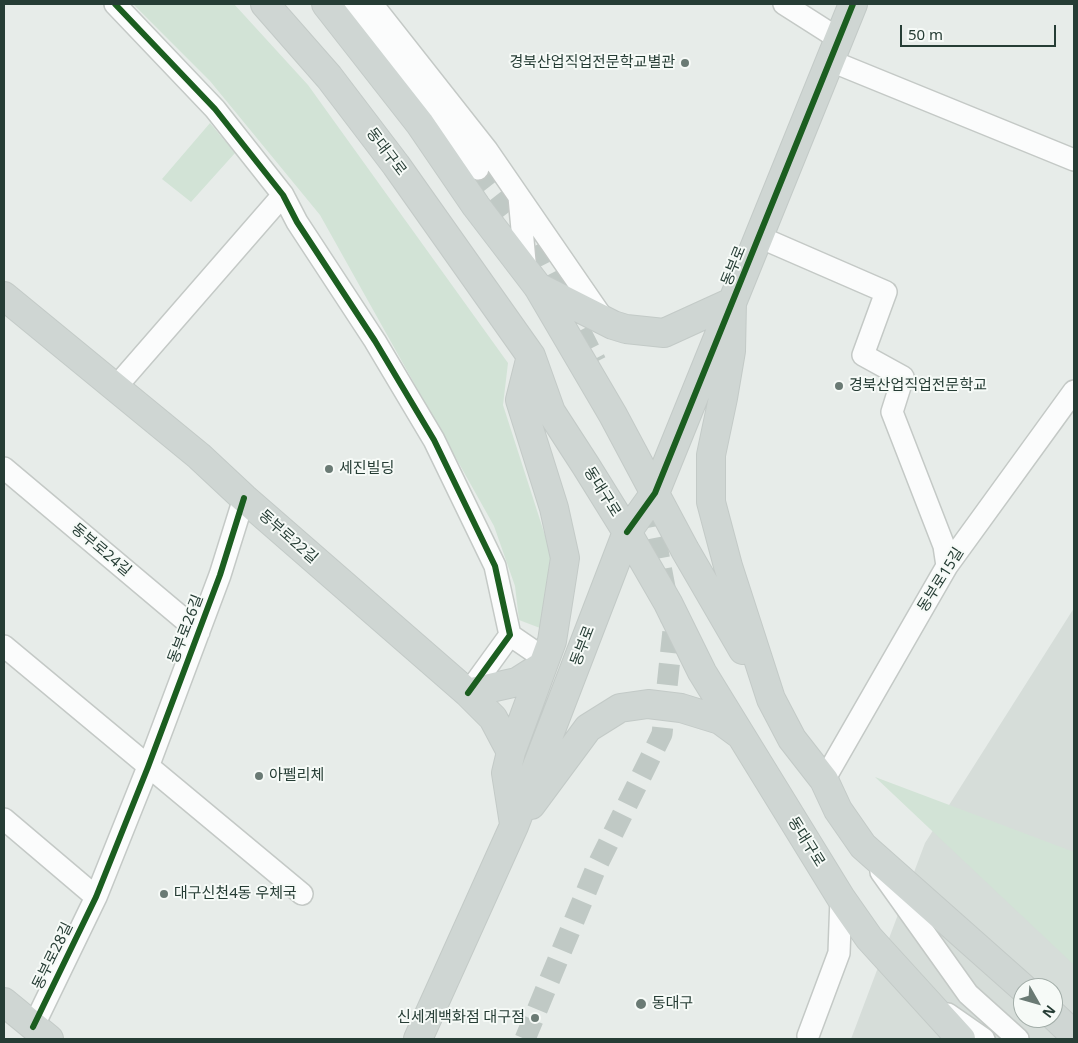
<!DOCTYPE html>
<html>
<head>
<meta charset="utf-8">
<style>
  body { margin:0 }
  #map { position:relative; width:1078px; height:1043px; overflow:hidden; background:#e7ece9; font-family:"Noto Sans",sans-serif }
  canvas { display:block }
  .frame { position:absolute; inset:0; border:5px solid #263d35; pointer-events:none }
  .north { position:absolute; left:1013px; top:978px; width:50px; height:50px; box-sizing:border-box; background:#f6faf7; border:1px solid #a3aea9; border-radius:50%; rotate:128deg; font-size:14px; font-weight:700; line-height:20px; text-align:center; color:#263d35 }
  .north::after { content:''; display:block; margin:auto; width:18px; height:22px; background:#6a7a74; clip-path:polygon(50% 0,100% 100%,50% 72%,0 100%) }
  .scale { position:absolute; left:900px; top:25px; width:156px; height:22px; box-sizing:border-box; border:2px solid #263d35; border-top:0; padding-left:6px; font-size:15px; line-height:18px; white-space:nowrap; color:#263d35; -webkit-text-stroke:4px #f6faf7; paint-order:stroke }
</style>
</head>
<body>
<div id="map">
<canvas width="1078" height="1043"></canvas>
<div class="frame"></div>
<div class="north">N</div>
<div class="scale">50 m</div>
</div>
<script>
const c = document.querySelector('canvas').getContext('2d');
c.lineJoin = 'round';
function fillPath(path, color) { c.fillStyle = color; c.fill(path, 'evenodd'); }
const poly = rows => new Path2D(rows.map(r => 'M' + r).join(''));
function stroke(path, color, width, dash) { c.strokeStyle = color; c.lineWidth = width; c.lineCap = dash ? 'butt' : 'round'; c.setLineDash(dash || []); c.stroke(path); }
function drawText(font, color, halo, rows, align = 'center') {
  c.font = font + ' "Noto Sans","Noto Sans KR",sans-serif'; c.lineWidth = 4; c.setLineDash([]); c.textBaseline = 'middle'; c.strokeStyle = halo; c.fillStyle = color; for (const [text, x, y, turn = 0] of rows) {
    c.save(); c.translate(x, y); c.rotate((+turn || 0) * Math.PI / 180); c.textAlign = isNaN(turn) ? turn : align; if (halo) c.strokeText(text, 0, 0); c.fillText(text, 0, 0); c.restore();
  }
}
const built = poly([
  [1074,608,1074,1039,851,1039,925,843],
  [1023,988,1053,988,1053,1018,1023,1018]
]);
const green = poly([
  [133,4,234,4,308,85,508,363,503,405,551,554,540,628,519,620,515,586,494,526,320,215,210,81],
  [210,123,235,153,191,202,162,179],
  [875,777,1074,852,1074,965]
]);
const minorTunnel = poly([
  [478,169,535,242,596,362],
  [525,1039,596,868,662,734,673,630,647,492]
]);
const minor = poly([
  [115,4,215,109,283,195,297,222,375,341,434,440,495,566,510,635,468,693],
  [350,4,478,169],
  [372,4,487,150,604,320],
  [784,4,839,39],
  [831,61,1074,160],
  [519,197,526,272],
  [771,242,886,292,863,355,903,377,892,412,944,546,947,566],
  [115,388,283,195],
  [4,468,199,632],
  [510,635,545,659],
  [4,646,302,894],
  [824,780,947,566,1074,391],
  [4,819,96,897],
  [881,872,968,994,1018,1039],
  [948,1014,984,1039],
  [33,1027,96,897,148,767,220,575,244,498],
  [808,1036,839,953,841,898]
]);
const major = poly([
  [265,4,329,77,396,165,531,356,551,412,586,466,627,532,668,603,702,672,841,898,869,938,961,1039],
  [326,4,420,124,476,206,538,287,613,415,685,550,743,650],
  [538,287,613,325,626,329,664,333,732,302,731,351,723,398,711,455,711,502,728,566,771,699,792,739,824,780,838,810,863,846,1023,988],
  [4,296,199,456,244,498,468,693,493,718,511,752],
  [468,693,517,682,542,666],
  [531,805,588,728,620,708,648,704,681,708,720,720,739,734],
  [514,824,506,773,511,752,552,641,565,558,554,508,520,400,531,356],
  [4,1002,49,1039],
  [1053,1015,1074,1035],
  [418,1039,514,826,627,532,655,493,853,4]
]);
const cycleway = poly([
  [115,4,215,109,283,195,297,222,375,341,434,440,495,566,510,635,468,693],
  [627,532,655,493,853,4],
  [33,1027,96,897,148,767,220,575,244,498]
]);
const markers = [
  [685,63,5,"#6a7a74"],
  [839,386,5,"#6a7a74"],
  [329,469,5,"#6a7a74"],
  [259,776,5,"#6a7a74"],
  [164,894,5,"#6a7a74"],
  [641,1004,6,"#6a7a74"],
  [535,1018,5,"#6a7a74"]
];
const poiNames = [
  ["경북산업직업전문학교별관",675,63,"right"],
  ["경북산업직업전문학교",849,386],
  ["세진빌딩",339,469],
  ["아펠리체",269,776],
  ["대구신천4동 우체국",174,894],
  ["동대구",652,1004],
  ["신세계백화점 대구점",525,1018,"right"]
];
const streetNames = [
  ["동대구로",386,152,53],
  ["동부로",734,266,-68],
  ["동대구로",602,492,58],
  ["동부로22길",288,537,41],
  ["동부로24길",101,550,40],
  ["동부로15길",941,580,-58],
  ["동부로26길",186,629,-69],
  ["동부로",583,646,-69],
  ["동대구로",806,842,58],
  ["동부로28길",53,956,-64]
];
fillPath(built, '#d6ddd9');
fillPath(green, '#d2e3d6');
stroke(minorTunnel, '#c0c9c5', 21, [21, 11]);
stroke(minor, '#c4c9c6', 24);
stroke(major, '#c3cac7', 30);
stroke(minor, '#fbfcfc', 21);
stroke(major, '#cfd6d3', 28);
stroke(cycleway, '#1b5e20', 6);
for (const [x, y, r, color] of markers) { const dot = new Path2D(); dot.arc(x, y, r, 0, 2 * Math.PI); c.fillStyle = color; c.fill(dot); stroke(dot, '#f6faf7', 2); }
drawText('15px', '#263d35', '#f6faf7', poiNames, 'left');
drawText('15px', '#263d35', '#f6faf7', streetNames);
</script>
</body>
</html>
